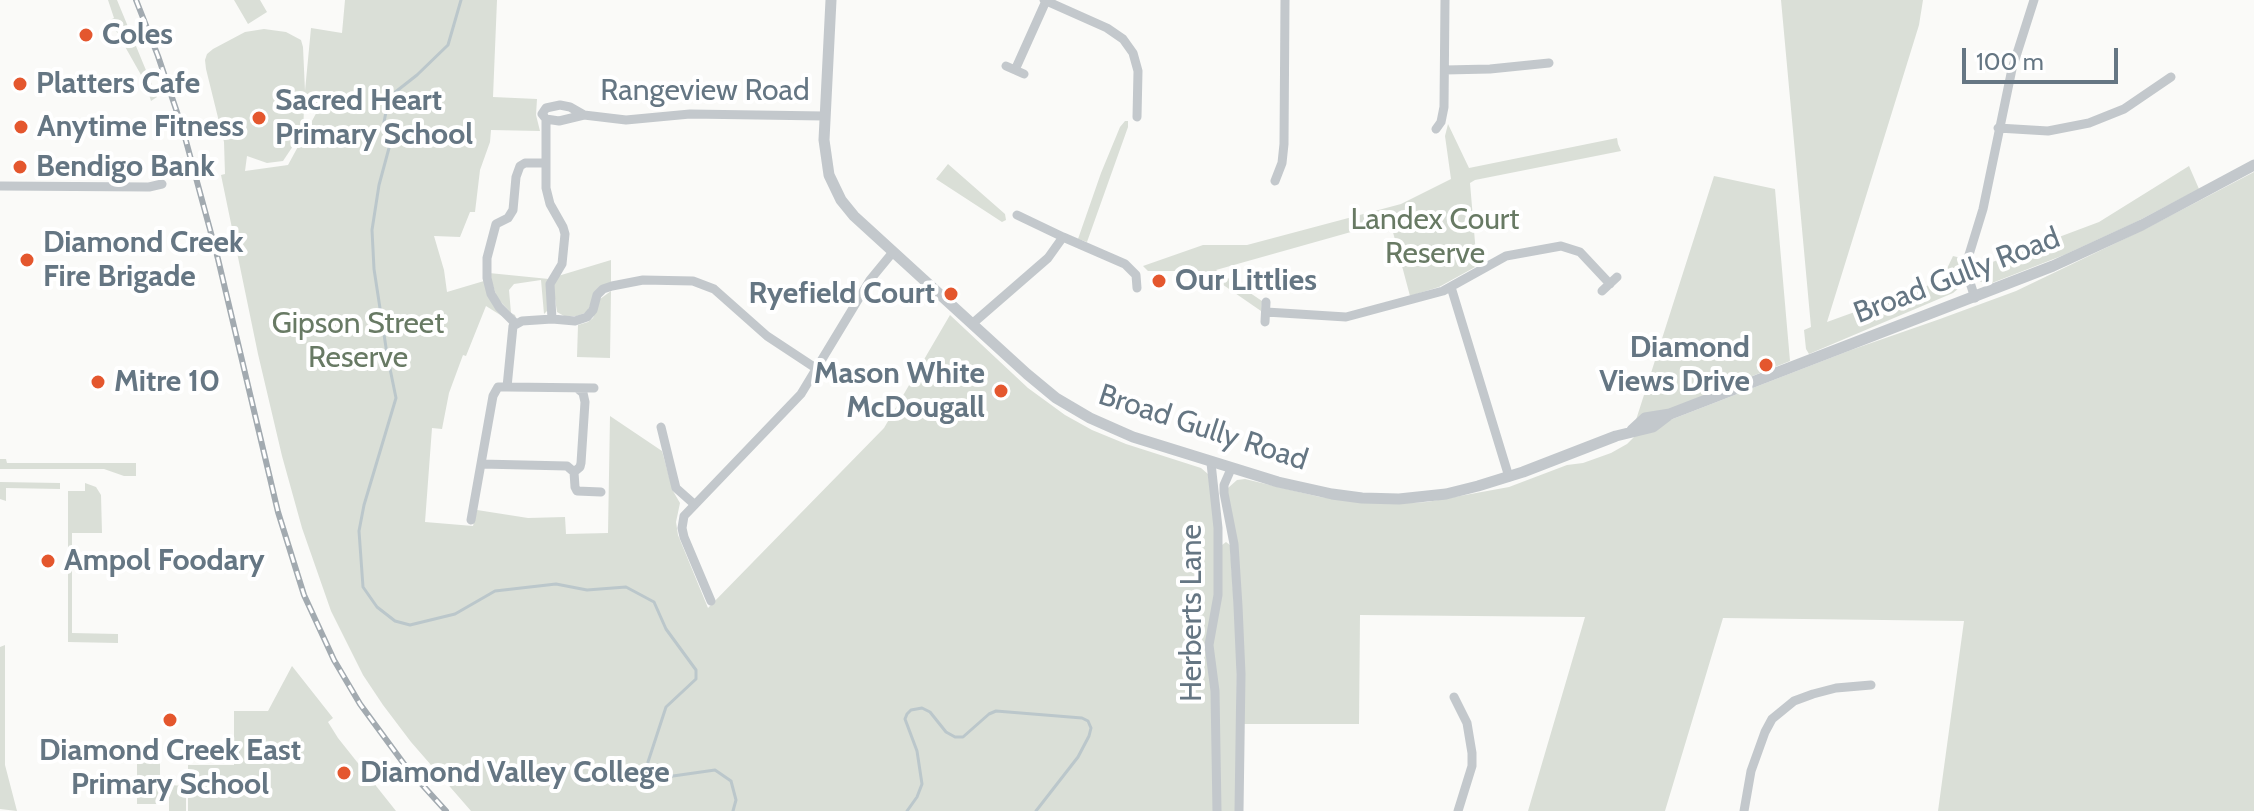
<!DOCTYPE html>
<html>
<head>
<meta charset="utf-8">
<style>
  body { margin:0 }
  #map { position:relative; width:2254px; height:811px; overflow:hidden; background:#fafaf8; font-family:Cabin,sans-serif }
  canvas { display:block }
  .scale { position:absolute; left:1962px; top:48px; width:156px; height:36px; box-sizing:border-box; border:4px solid #657683; border-top:0; padding-left:10px; font-size:24px; line-height:28px; white-space:nowrap; color:#657683; -webkit-text-stroke:6px #fff; paint-order:stroke }
</style>
</head>
<body>
<div id="map">
<canvas width="2254" height="811"></canvas>
<div class="scale">100 m</div>
</div>
<script>
const c = document.querySelector('canvas').getContext('2d');
c.lineJoin = 'round';
function fillPath(path, color) { c.fillStyle = color; c.fill(path, 'evenodd'); }
const poly = rows => new Path2D(rows.map(r => 'M' + r).join(''));
function stroke(path, color, width, dash) { c.strokeStyle = color; c.lineWidth = width; c.lineCap = dash ? 'butt' : 'round'; c.setLineDash(dash || []); c.stroke(path); }
function drawText(font, color, halo, rows, align = 'center') {
  c.font = font + ' Cabin,sans-serif'; c.lineWidth = 8; c.setLineDash([]); c.textBaseline = 'middle'; c.strokeStyle = halo; c.fillStyle = color; for (const [text, x, y, turn = 0] of rows) {
    c.save(); c.translate(x, y); c.rotate((+turn || 0) * Math.PI / 180); c.textAlign = isNaN(turn) ? turn : align; if (halo) c.strokeText(text, 0, 0); c.fillText(text, 0, 0); c.restore();
  }
}
const green = poly([
  [108,0,117,0,157,97,151,101,145,82,110,20,114,18],
  [234,0,260,0,267,12,248,24],
  [345,0,497,0,493,97,537,99,536,115,540,131,491,130,490,142,480,170,475,212,470,212,460,237,434,236,444,270,447,292,484,281,505,318,486,306,466,356,463,355,449,393,442,429,432,428,425,522,473,526,477,510,528,518,565,517,566,534,608,533,610,416,662,451,673,491,680,503,676,522,678,535,708,608,884,428,950,315,1028,388,1065,415,1092,430,1126,444,1201,468,1208,474,1222,545,1226,542,1230,545,1237,649,1236,811,471,811,411,742,383,705,363,675,331,611,302,528,282,456,258,354,221,175,225,174,224,142,206,69,205,60,207,54,213,49,245,32,264,29,286,32,301,40,303,47,305,91,311,28,342,33],
  [319,108,288,165,245,171,247,156,267,163,283,161,303,131,304,109,314,114],
  [1781,0,1923,0,1919,25,1827,322,1932,284,1944,275,1953,256,1961,258,1959,266,1962,282,1959,288,1953,293,1809,354,1806,349,1804,330,1811,327],
  [1125,121,1128,121,1128,127,1087,242,1078,239,1101,173,1120,127],
  [1448,124,1469,168,1617,138,1618,144,1621,151,1475,180,1470,183,1477,266,1439,287,1410,296,1390,221,1216,270,1262,301,1261,311,1203,271,1148,271,1143,266,1203,245,1247,245,1401,204,1451,179,1445,136],
  [948,164,1005,214,1006,220,1002,222,936,179],
  [2189,166,2199,189,2136,222,2064,255,1992,283,1981,282,1973,275,1973,261,1987,264,2099,222],
  [2254,172,2254,811,1938,811,1964,621,1723,618,1665,811,1528,811,1585,617,1360,615,1359,724,1243,724,1227,496,1228,488,1237,480,1245,479,1320,497,1388,504,1427,502,1509,487,1567,465,1583,463,1611,453,1627,444,1636,435,1670,420,1851,350,1940,319,2016,291,2147,228],
  [1714,176,1775,189,1790,361,1635,423],
  [611,260,611,282,597,290,587,312,577,316,564,316,557,312,553,285,558,276],
  [489,273,549,279,547,311,544,314,541,280,514,284,509,290,511,313,515,315,516,318,497,298],
  [611,291,610,358,577,357,578,325,588,322,593,318,600,299],
  [0,459,6,459,7,463,136,463,136,476,124,476,104,469,0,469],
  [0,482,60,483,60,489,6,488,6,501,0,499],
  [85,483,96,487,101,495,102,533,72,533,72,633,118,634,118,643,68,642,68,491,85,491],
  [5,645,5,765,17,811,0,809,0,647],
  [292,666,333,718,328,722,338,738,396,811,188,811,188,765,234,765,234,711,268,711],
  [137,757,160,757,160,804,137,804],
  [169,785,186,786,186,811,169,811]
]);
const stream = poly([
  [461,0,448,45,417,75,389,97,384,122,389,148,379,185,372,230,374,269,387,354,396,398,364,505,359,531,363,587,377,607,395,621,410,625,455,614,495,591,556,584,587,590,626,587,654,602,666,629,696,670,696,679,666,707,648,762,648,769,650,775,659,778,715,770,731,781,736,800,733,811],
  [907,811,917,797,922,784,917,751,905,719,907,714,911,710,922,708,930,712,946,732,955,737,963,737,989,714,996,711,1082,718,1088,721,1091,728,1089,736,1078,757,1036,811]
]);
const minor = poly([
  [1044,0,1107,28,1123,39,1133,53,1138,71,1137,117],
  [1006,66,1024,74],
  [1015,70,1046,1],
  [1445,70,1490,69,1549,63],
  [584,115,559,121,546,119,542,114,546,108,560,105,570,107,584,115,626,120,690,114,824,116],
  [1998,128,2048,131,2089,123,2124,109,2171,77],
  [1436,129,1441,122,1444,107,1445,0],
  [1275,181,1282,163,1284,144,1285,0],
  [0,186,149,187,162,184],
  [1017,215,1063,237],
  [1451,287,1509,477],
  [1602,291,1617,277],
  [1975,298,1966,270,1968,258,1983,209,2012,69,2034,0],
  [1266,312,1346,317,1443,291,1506,256,1561,246,1580,252,1610,284],
  [552,319,575,321,587,317,593,310,597,295,603,289,612,286,643,280,693,281,714,289,767,336,817,369],
  [1265,322,1266,302],
  [515,323,499,307,491,294,487,278,487,258,496,224,508,218,513,210,516,177,520,166,525,163,544,163],
  [972,324,1048,258,1063,237,1125,264,1136,275,1137,288],
  [507,387,594,388],
  [661,427,676,488,694,504],
  [1211,463,1218,528,1218,595,1209,645,1215,691,1217,811],
  [481,464,567,466,574,472,575,487,577,491,601,492],
  [1231,469,1224,485,1224,493,1234,544,1238,606,1241,674,1239,811],
  [574,472,580,467,581,463,585,402,583,393,577,388],
  [471,520,493,396,498,387,507,387,513,326,522,321,552,319,550,284,562,264,565,234,563,227,550,204,546,188,546,119],
  [711,601,684,537,682,528,684,516,801,394,870,280,893,252],
  [1454,697,1467,723,1472,753,1472,766,1458,811],
  [1744,811,1751,771,1765,732,1772,719,1794,701,1813,694,1836,688,1871,685]
]);
const tertiary = poly([
  [831,0,824,140,829,175,841,200,854,216,1027,374,1056,398,1090,418,1133,437,1278,482,1332,494,1362,498,1399,499,1446,494,1478,486,1523,472,1616,436,1653,427,1670,414],
  [1632,430,1645,418,1670,414,2053,266,2142,225,2254,165]
]);
const rail = poly([
  [136,0,158,56,183,130,218,259,278,512,304,595,334,660,360,704,407,768,446,811]
]);
const markers = [
  [86,35,8,"#e4572e"],
  [20,84,8,"#e4572e"],
  [259,118,8,"#e4572e"],
  [21,127,8,"#e4572e"],
  [20,167,8,"#e4572e"],
  [27,260,8,"#e4572e"],
  [1159,281,8,"#e4572e"],
  [951,294,8,"#e4572e"],
  [1766,365,8,"#e4572e"],
  [98,382,8,"#e4572e"],
  [1001,391,8,"#e4572e"],
  [48,561,8,"#e4572e"],
  [170,720,8,"#e4572e"],
  [344,773,8,"#e4572e"]
];
const poiNames = [
  ["Coles",102,35],
  ["Platters Cafe",36,84],
  ["Sacred Heart",275,101],
  ["Primary School",275,135],
  ["Anytime Fitness",37,127],
  ["Bendigo Bank",36,167],
  ["Diamond Creek",43,243],
  ["Fire Brigade",43,277],
  ["Our Littlies",1175,281],
  ["Ryefield Court",935,294,"right"],
  ["Diamond",1750,348,"right"],
  ["Views Drive",1750,382,"right"],
  ["Mason White",985,374,"right"],
  ["McDougall",985,408,"right"],
  ["Mitre 10",114,382],
  ["Ampol Foodary",64,561],
  ["Diamond Creek East",170,751,"center"],
  ["Primary School",170,785,"center"],
  ["Diamond Valley College",360,773]
];
const streetNames = [
  ["Rangeview Road",705,91],
  ["Broad Gully Road",1957,276,-21],
  ["Broad Gully Road",1203,428,18],
  ["Herberts Lane",1192,613,-90]
];
const parkNames = [
  ["Landex Court",1435,220],
  ["Reserve",1435,254],
  ["Gipson Street",358,324],
  ["Reserve",358,358]
];
fillPath(green, '#dadfd7');
stroke(stream, '#bbc7cb', 3);
stroke(minor, '#c3c8cc', 9);
stroke(tertiary, '#c3c8cc', 11);
stroke(rail, '#a2aab0', 6);
stroke(rail, '#fff', 3, [9]);
for (const [x, y, r, color] of markers) { const dot = new Path2D(); dot.arc(x, y, r, 0, 2 * Math.PI); c.fillStyle = color; c.fill(dot); stroke(dot, '#fff', 3); }
drawText('bold 30px', '#657683', '#fff', poiNames, 'left');
drawText('30px', '#657683', '#fff', streetNames);
drawText('30px', '#687a64', '#fff', parkNames);
</script>
</body>
</html>
